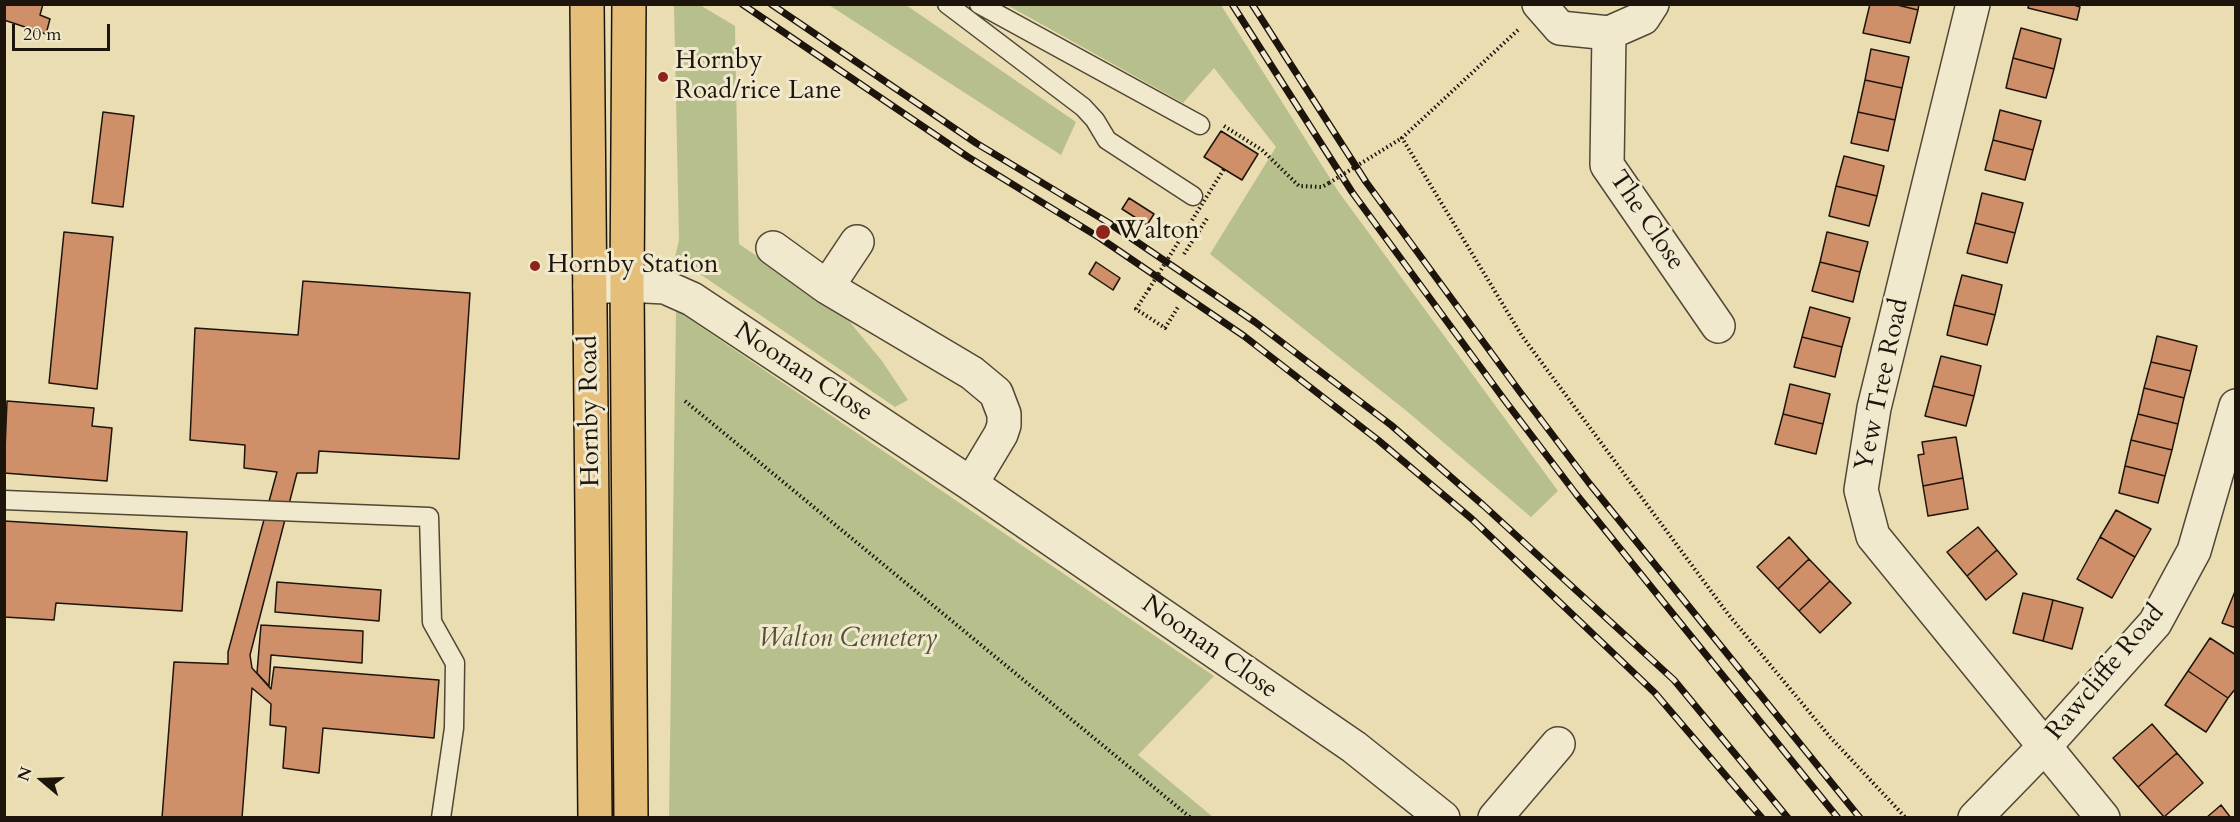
<!DOCTYPE html>
<html>
<head>
<meta charset="utf-8">
<style>
	body { margin:0 }
	#map { position:relative; width:2240px; height:822px; overflow:hidden; background:#eaddb2; font-family:Cardo,serif }
	canvas { display:block }
	.frame { position:absolute; inset:0; border:6px solid #1d150c; pointer-events:none }
	.north { position:absolute; left:12px; top:750px; width:60px; height:60px; -webkit-text-stroke:4px #f1e9cd; paint-order:stroke; rotate:289deg; font-size:16px; font-weight:700; line-height:24px; text-align:center; color:#1d150c }
	.north::after { content:''; display:block; margin:auto; width:21px; height:27px; background:#1d150c; clip-path:polygon(50% 0,100% 100%,50% 72%,0 100%) }
	.scale { position:absolute; left:12px; top:24px; width:98px; height:27px; box-sizing:border-box; border:3px solid #1d150c; border-top:0; padding-left:8px; font-size:18px; line-height:21px; white-space:nowrap; color:#1d150c; -webkit-text-stroke:4px #f1e9cd; paint-order:stroke }
</style>
</head>
<body>
<div id="map">
<canvas width="2240" height="822"></canvas>
<div class="frame"></div>
<div class="north">N</div>
<div class="scale">20 m</div>
</div>
<script>
const c = document.querySelector('canvas').getContext('2d');
c.lineJoin = 'round';
function fill(path, color) {
  c.fillStyle = color;
  c.fill(path, 'evenodd');
}
function poly(rows) {
  const path = new Path2D();
  for (const r of rows) {
    path.moveTo(r[0], r[1]);
    for (let i = 2; i < r.length; i += 2) path.lineTo(r[i], r[i + 1]);
  }
  return path;
}
function strokePath(path, color, width, dash) {
  c.strokeStyle = color;
  c.lineWidth = width;
  c.lineCap = dash ? 'butt' : 'round';
  c.setLineDash(dash || []);
  c.stroke(path);
}
function drawText(font, color, halo, rows, align = 'center') {
  c.font = font + ' Cardo,serif';
  c.lineWidth = 6;
  c.setLineDash([]);
  c.textBaseline = 'middle';
  c.strokeStyle = halo;
  c.fillStyle = color;
  for (const [text, x, y, turn = 0] of rows) {
    c.save();
    c.translate(x, y);
    c.rotate((+turn || 0) * Math.PI / 180);
    c.textAlign = isNaN(turn) ? turn : align;
    if (halo) c.strokeText(text, 0, 0);
    c.fillText(text, 0, 0);
    c.restore();
  }
}
fill(poly([
	[674,5,700,5,735,26,739,244,844,315,882,361,908,400,895,407,675,257,679,240],
	[829,5,906,5,1076,122,1061,155],
	[1007,5,1221,5,1338,191,1558,491,1531,517,1409,413,1210,254,1276,147,1214,68,1183,103],
	[676,310,1214,676,1138,755,1213,817,669,817]
]), '#b7c08c');
const building = poly([
	[4,4,43,4,40,15,50,19,46,34,4,20,4,4],
	[1870,4,1893,4,1918,10,1910,43,1863,33,1870,4],
	[1893,4,1919,4,1918,10,1893,4],
	[2029,4,2071,4,2080,7,2077,20,2028,8,2029,4],
	[2021,28,2061,39,2054,69,2013,58,2021,28],
	[1871,49,1909,57,1902,88,1865,80,1871,49],
	[2013,58,2054,69,2046,98,2006,88,2013,58],
	[1865,80,1902,88,1895,120,1858,112,1865,80],
	[2000,110,2041,121,2033,150,1993,140,2000,110],
	[103,112,134,116,123,207,92,203,103,112],
	[1858,112,1895,120,1888,151,1851,143,1858,112],
	[1221,131,1258,154,1242,180,1204,157,1221,131],
	[1993,140,2033,150,2025,180,1985,170,1993,140],
	[1844,156,1884,166,1877,196,1836,186,1844,156],
	[1836,186,1877,196,1869,226,1829,216,1836,186],
	[1982,193,2023,203,2015,233,1975,223,1982,193],
	[1129,198,1154,214,1147,225,1122,209,1129,198],
	[1975,223,2015,233,2007,263,1967,253,1975,223],
	[64,232,113,237,97,389,49,383,64,232],
	[1827,232,1868,242,1860,272,1820,262,1827,232],
	[1096,262,1120,278,1113,290,1089,274,1096,262],
	[1820,262,1860,272,1853,302,1812,291,1820,262],
	[1962,275,2002,285,1995,315,1954,305,1962,275],
	[303,281,470,293,459,459,319,451,317,473,297,473,250,655,252,668,271,689,274,667,439,680,434,738,323,728,319,773,283,768,286,727,270,725,271,704,252,688,242,818,162,818,174,662,228,664,228,652,277,472,244,468,245,445,190,440,195,328,298,335,303,281],
	[1954,305,1995,315,1987,345,1947,335,1954,305],
	[1810,307,1850,318,1842,347,1802,337,1810,307],
	[2157,336,2197,346,2191,371,2151,362,2157,336],
	[1802,337,1842,347,1835,377,1794,367,1802,337],
	[1941,356,1981,366,1974,396,1933,386,1941,356],
	[2151,362,2191,371,2184,398,2144,388,2151,362],
	[1790,384,1830,394,1823,424,1783,414,1790,384],
	[1933,386,1974,396,1966,426,1925,416,1933,386],
	[2144,388,2184,398,2178,424,2138,414,2144,388],
	[7,401,94,408,92,426,112,428,107,481,4,473,7,401],
	[1783,414,1823,424,1816,454,1775,444,1783,414],
	[2138,414,2178,424,2172,450,2131,440,2138,414],
	[1956,437,1963,478,1923,486,1918,455,1924,454,1922,442,1956,437],
	[2131,440,2172,450,2165,476,2125,466,2131,440],
	[2125,466,2165,476,2158,503,2119,493,2125,466],
	[1963,478,1968,509,1928,516,1923,486,1963,478],
	[2116,510,2151,529,2135,557,2100,537,2116,510],
	[4,521,187,532,182,611,56,603,54,620,4,617,4,521],
	[1978,527,1997,550,1967,576,1947,552,1978,527],
	[1789,537,1809,559,1778,589,1757,567,1789,537],
	[2100,537,2135,557,2112,598,2077,579,2100,537],
	[1997,550,2017,574,1986,600,1967,576,1997,550],
	[1809,559,1830,581,1799,611,1778,589,1809,559],
	[1830,581,1851,603,1820,633,1799,611,1830,581],
	[277,582,381,590,379,621,275,612,277,582],
	[2236,589,2236,628,2222,623,2236,589],
	[2023,593,2053,600,2043,641,2013,633,2023,593],
	[2053,600,2083,608,2072,649,2043,641,2053,600],
	[261,625,363,631,362,663,271,655,269,686,257,673,261,625],
	[2210,638,2236,655,2236,688,2228,698,2188,671,2210,638],
	[2188,671,2228,698,2206,732,2165,705,2188,671],
	[2152,724,2177,753,2138,787,2113,758,2152,724],
	[2177,753,2203,783,2164,817,2138,787,2177,753],
	[2221,805,2231,818,2206,818,2221,805]
]);
fill(building, '#cf8f69');
strokePath(building, '#1d150c', 1.5);
const service = poly([
	[947,4,1083,107,1095,120,1107,140,1193,196],
	[979,4,1200,125],
	[4,500,429,517,432,622,455,663,454,728,441,818]
]);
const minor = poly([
	[1539,4,1560,28,1609,33,1643,18,1652,4],
	[1973,4,1874,408,1861,490,1873,536,2103,818],
	[1609,33,1607,165,1718,326],
	[773,248,827,287,972,373,996,393,1004,414,1004,425,1001,434,971,484],
	[590,287,627,285,665,287,692,299,971,484,1354,747,1443,818],
	[827,287,857,242],
	[1495,818,1558,744],
	[1975,818,2044,747,2155,623,2194,551,2236,406]
]);
const primary = poly([
	[587,4,595,818],
	[629,4,627,285,631,818]
]);
strokePath(service, '#504736', 21);
strokePath(minor, '#504736', 36);
strokePath(primary, '#1d150c', 36);
strokePath(poly([
	[1518,30,1402,138,1522,336,1728,614,1830,737,1906,818],
	[1224,126,1262,150,1299,186,1322,187,1329,183],
	[1184,254,1208,217],
	[1149,289,1136,309,1165,328,1178,307],
	[685,401,1191,818]
]), '#1d150c', 4, [1.5, 3]);
strokePath(service, '#f1e9cd', 18);
strokePath(minor, '#f1e9cd', 33);
strokePath(primary, '#e5be79', 33);
const rail = poly([
	[742,4,968,157,1100,238,1244,336,1378,440,1472,519,1655,693,1762,818],
	[771,4,976,143,1109,223,1255,322,1391,425,1483,505,1674,680,1788,818],
	[1232,4,1352,192,1506,402,1576,494,1838,818],
	[1252,4,1366,182,1520,392,1589,483,1860,818]
]);
strokePath(rail, '#1d150c', 7);
strokePath(rail, '#f1e9cd', 4.5, [14]);
strokePath(poly([
	[1329,183,1402,138],
	[1149,289,1224,169]
]), '#1d150c', 4, [1.5, 3]);
for (const [x, y, r, color] of [
	[663,77,6,"#8f2418"],
	[1103,232,8,"#8f2418"],
	[535,266,6,"#8f2418"]
]) {
  const dot = new Path2D();
  dot.arc(x, y, r, 0, 2 * Math.PI);
  c.fillStyle = color;
  c.fill(dot);
  strokePath(dot, '#f1e9cd', 2);
}
drawText('26px', '#1d150c', '#f1e9cd', [
	["Hornby",675,62],
	["Road/rice Lane",675,92],
	["Walton",1116,232],
	["Hornby Station",547,266]
], 'left');
drawText('26px', '#1d150c', '#f1e9cd', [
	["The Close",1646,221,56],
	["Noonan Close",803,373,33],
	["Yew Tree Road",1883,385,-78],
	["Hornby Road",591,411,-91],
	["Noonan Close",1209,648,35],
	["Rawcliffe Road",2106,673,-50]
]);
drawText('italic 26px', '#535139', '#f1e9cd', [
	["Walton Cemetery",848,640]
]);
</script>
</body>
</html>
